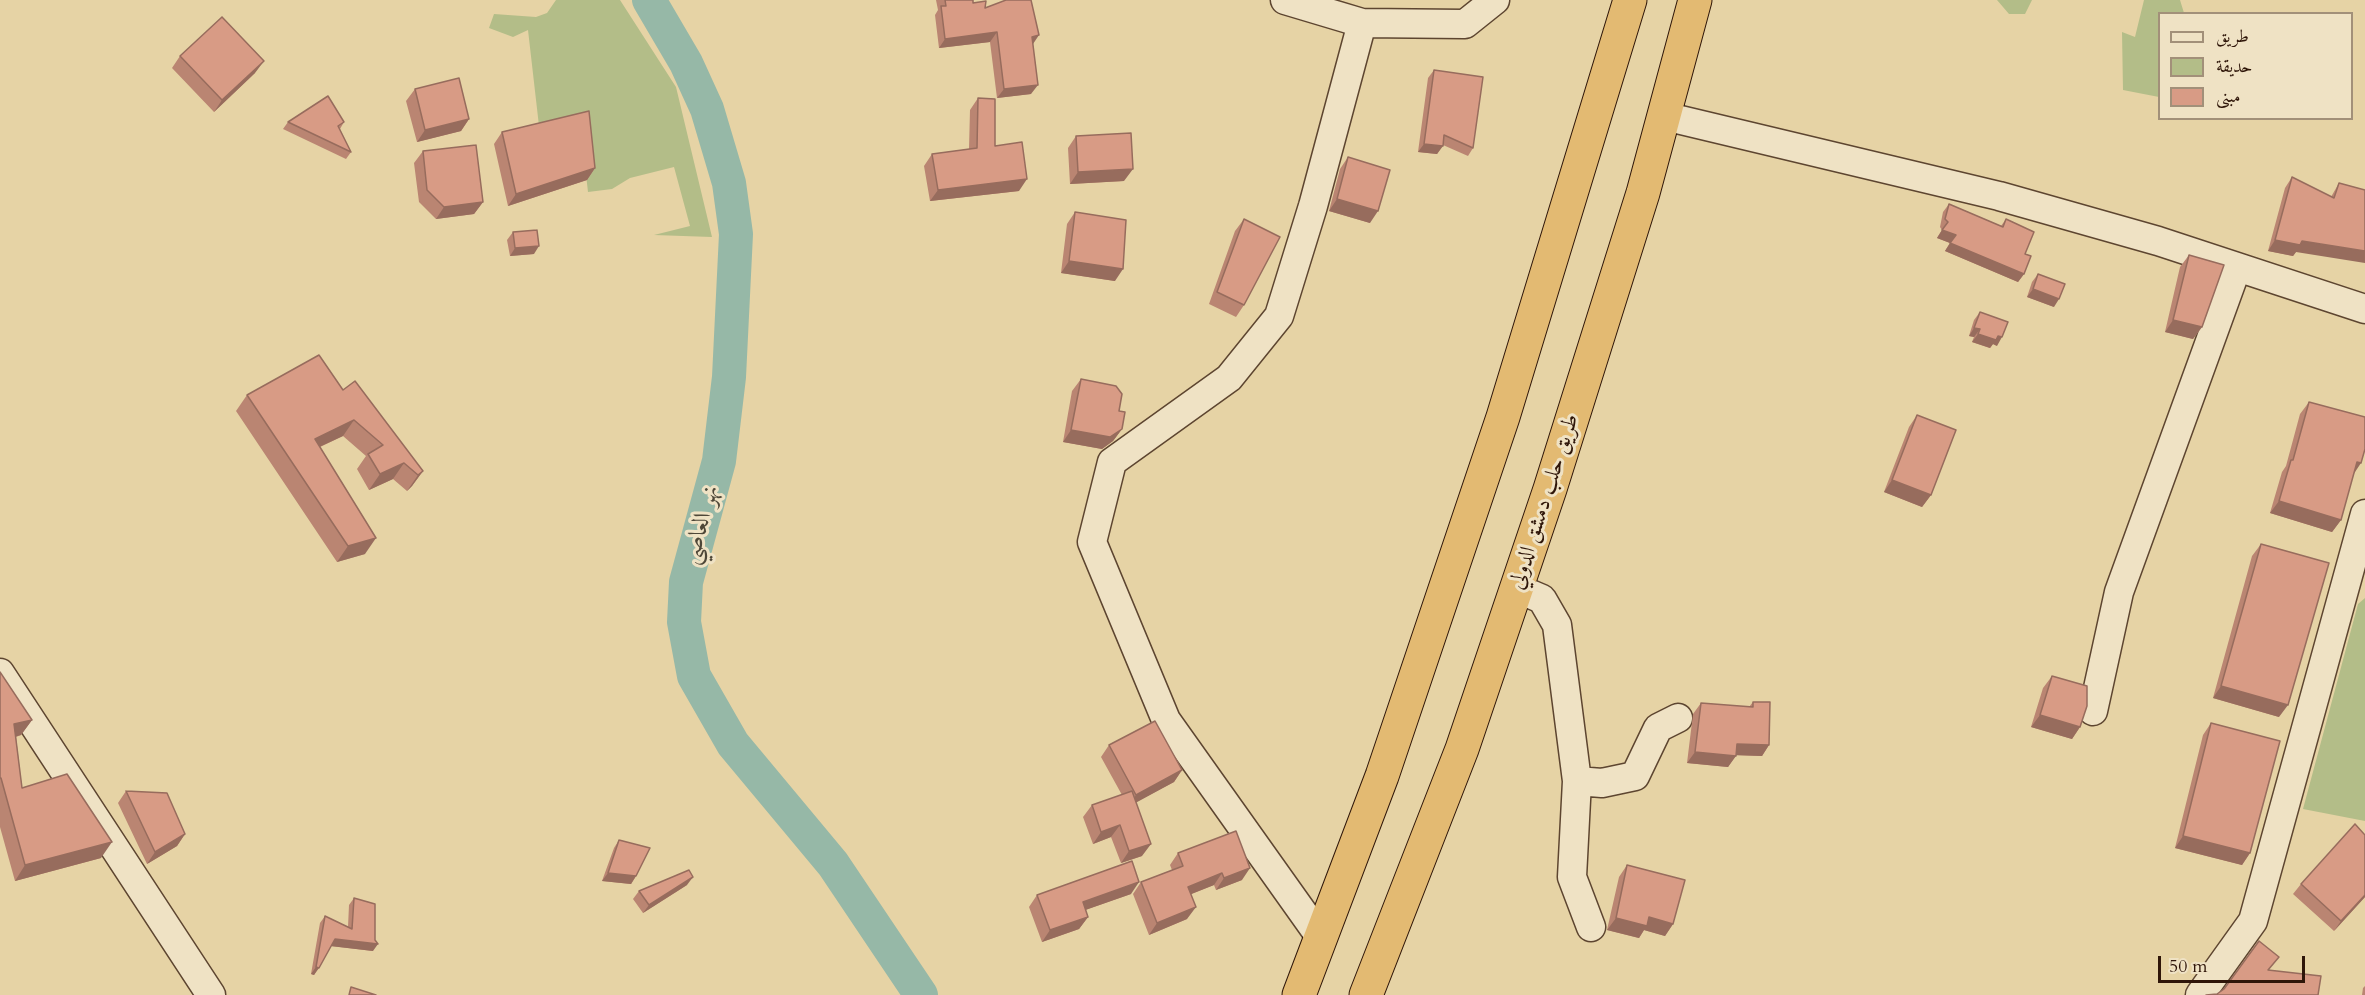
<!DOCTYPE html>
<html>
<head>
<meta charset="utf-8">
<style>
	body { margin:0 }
	#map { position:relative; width:2365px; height:995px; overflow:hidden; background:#e6d3a5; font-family:Cardo,Amiri,serif }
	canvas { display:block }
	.legend { position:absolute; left:2158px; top:12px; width:195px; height:108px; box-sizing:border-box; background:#efe2c4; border:2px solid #a29079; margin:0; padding:8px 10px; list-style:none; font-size:18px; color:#2f1609 }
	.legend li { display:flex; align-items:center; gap:12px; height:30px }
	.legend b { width:30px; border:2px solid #a29079 }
	.scale { position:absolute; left:2158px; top:956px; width:147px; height:27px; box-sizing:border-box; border:3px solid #2f1609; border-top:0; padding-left:8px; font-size:18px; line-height:21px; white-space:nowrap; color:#2f1609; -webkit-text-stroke:4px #efe2c4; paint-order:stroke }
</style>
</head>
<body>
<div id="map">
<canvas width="2365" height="995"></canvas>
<ul class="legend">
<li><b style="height:8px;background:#efe2c4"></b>طريق</li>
<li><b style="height:16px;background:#b3bd88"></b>حديقة</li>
<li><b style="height:16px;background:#d89b85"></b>مبنى</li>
</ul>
<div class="scale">50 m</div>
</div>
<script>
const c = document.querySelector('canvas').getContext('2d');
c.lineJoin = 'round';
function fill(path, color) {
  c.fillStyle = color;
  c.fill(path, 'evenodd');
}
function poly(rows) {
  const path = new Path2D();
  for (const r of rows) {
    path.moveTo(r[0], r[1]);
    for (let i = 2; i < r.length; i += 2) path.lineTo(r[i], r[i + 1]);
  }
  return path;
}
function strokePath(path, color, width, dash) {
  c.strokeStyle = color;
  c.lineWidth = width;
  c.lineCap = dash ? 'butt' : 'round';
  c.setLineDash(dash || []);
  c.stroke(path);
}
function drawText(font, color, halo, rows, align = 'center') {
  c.font = font + ' Cardo,Amiri,serif';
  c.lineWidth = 6;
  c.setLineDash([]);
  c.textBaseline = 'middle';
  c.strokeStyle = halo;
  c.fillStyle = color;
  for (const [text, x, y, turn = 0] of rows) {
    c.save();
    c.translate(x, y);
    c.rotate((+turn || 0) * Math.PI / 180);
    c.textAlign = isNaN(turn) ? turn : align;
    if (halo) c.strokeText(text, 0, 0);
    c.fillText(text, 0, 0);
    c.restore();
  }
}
fill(poly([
	[556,0,620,0,676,87,712,237,654,235,690,226,674,167,630,178,612,189,588,192,580,122,539,126,528,30,513,37,489,28,494,14,536,17,547,13],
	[1997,0,2032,0,2025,14,2009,14],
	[2144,0,2180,0,2184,13,2160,14,2159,97,2123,90,2122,32,2135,37],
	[2365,598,2365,821,2303,809,2358,604]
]), '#b3bd88');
strokePath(poly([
	[649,0,686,63,707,109,729,183,736,234,729,377,719,461,686,582,684,622,694,676,733,744,833,864,921,995]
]), '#96b8a7', 34);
const minor = poly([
	[1285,0,1362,23,1465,24,1495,0],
	[1664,116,1999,196,2158,241,2365,309],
	[1516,588,1542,599,1557,625,1577,781,1572,877,1591,927],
	[0,673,211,995],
	[2093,711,2119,592,2237,267],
	[1577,781,1602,783,1635,776,1658,728,1678,718],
	[1321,938,1166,720,1092,542,1112,462,1229,378,1279,316,1313,206,1362,23],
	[2200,995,2253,921,2365,514]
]);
const highway = poly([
	[1299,995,1382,776,1503,417,1630,0],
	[1366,995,1462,749,1550,489,1643,193,1695,0]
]);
strokePath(minor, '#5d4530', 31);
strokePath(highway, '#2f1609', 35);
strokePath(minor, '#efe2c4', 28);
strokePath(highway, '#e3ba72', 33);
fill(poly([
	[936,0,973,0,973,3,985,8,1033,44,1031,94,997,98,990,42,939,48,935,15,938,10],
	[180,56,255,73,214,112,172,68],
	[1434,70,1473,148,1468,156,1443,145,1437,154,1418,152,1428,78],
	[415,89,469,119,461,131,417,142,406,101],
	[978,98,995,146,1019,191,930,201,924,166,932,154,969,149,970,110],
	[288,122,344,122,340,129,351,152,346,159,283,129],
	[502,132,595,168,587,180,508,206,494,144],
	[1076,136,1124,181,1070,184,1068,148],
	[423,151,483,202,474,214,436,219,419,202,414,163],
	[1348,157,1370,223,1329,211,1340,169],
	[2292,177,2331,197,2339,183,2365,190,2296,252,2293,256,2268,251,2285,188],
	[1949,204,2001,226,2006,219,2025,254,2024,274,2018,282,1945,251,1950,243,1937,238,1942,230,1940,227,1943,212],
	[1075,212,1115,281,1061,273,1067,224],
	[1244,219,1244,305,1236,317,1209,304,1235,231],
	[513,232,534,254,510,256,507,240],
	[2189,255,2202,327,2193,339,2165,332,2180,267],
	[2038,274,2054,307,2027,297,2032,282],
	[1980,312,1997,346,1993,344,1990,348,1972,342,1974,337,1969,336,1974,320],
	[1081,379,1119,411,1122,429,1113,441,1102,449,1063,442,1072,391],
	[343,390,423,471,412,486,407,491,393,479,369,490,357,469,366,456,343,436,320,447,365,554,337,562,236,411,247,395],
	[2309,402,2354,473,2341,520,2332,532,2270,513,2282,472,2286,466,2300,414],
	[1917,415,1931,495,1922,507,1884,492,1909,427],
	[2261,544,2279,717,2213,698,2252,556],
	[0,672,32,720,21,735,16,737,22,788,101,858,15,881,0,827],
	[2052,676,2080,727,2072,739,2031,727,2043,688],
	[1753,702,1769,745,1762,756,1736,755,1728,767,1687,763,1693,714,1701,703,1749,707],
	[2211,723,2250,853,2242,865,2175,848,2203,735],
	[1109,745,1182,770,1174,782,1136,802,1142,856,1121,863,1111,837,1093,844,1083,817,1092,805,1122,795,1101,757],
	[126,791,185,834,177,846,147,864,118,803],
	[2365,835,2365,897,2334,931,2293,894,2301,884],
	[619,840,636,876,631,884,602,881,614,848],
	[1178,853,1242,880,1216,890,1214,885,1191,894,1187,919,1149,935,1133,894,1141,882,1172,870,1170,865],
	[1627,865,1673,924,1665,936,1644,930,1639,938,1607,930,1619,877],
	[687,885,643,913,633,899,639,891],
	[1131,894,1085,910,1088,917,1079,929,1042,942,1029,907,1037,895],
	[354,898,373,951,331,946,314,975,311,974,320,923,325,916,348,927,349,905],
	[2365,986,2365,995,2362,995,2363,988]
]), '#ba8572');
fill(poly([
	[997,32,990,42,939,48,945,39],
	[1039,35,1033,44,1032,37],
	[264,61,255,73,214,112,222,100],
	[1038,85,1031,94,997,98,1004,89],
	[469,119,461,131,417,142,425,130],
	[1424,144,1443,146,1437,154,1418,152],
	[595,168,587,180,508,206,516,194],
	[1133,169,1124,181,1070,184,1078,172],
	[1027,179,1019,191,930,201,938,190],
	[1337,199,1378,211,1370,223,1329,211],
	[483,202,474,214,436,219,444,207],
	[1942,230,1956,235,1950,243,1937,238],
	[2275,240,2302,241,2365,251,2365,263,2296,252,2293,256,2268,251],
	[1950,243,2024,274,2018,282,1945,251],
	[539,246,534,254,510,256,515,248],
	[1069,261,1123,269,1115,281,1061,273],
	[2033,289,2059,299,2054,307,2027,297],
	[2173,320,2202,327,2193,339,2165,332],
	[1974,328,1980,329,1974,337,1969,336],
	[1978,334,1998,336,2002,337,1997,346,1993,344,1990,348,1972,342],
	[354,420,343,436,304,454,315,439],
	[1122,429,1113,441,1102,449,1063,442,1071,430],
	[2357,462,2361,463,2353,475],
	[404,463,393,479,369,490,380,474],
	[423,471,412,486,407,491,418,475],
	[1892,480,1931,495,1922,507,1884,492],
	[2279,501,2341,520,2332,532,2270,513],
	[376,538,365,554,337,562,348,546],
	[2221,686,2288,705,2279,717,2213,698],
	[2040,715,2080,727,2072,739,2031,727],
	[32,720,21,735,3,740,14,724],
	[1737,744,1769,745,1762,756,1730,755],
	[1695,752,1736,756,1728,767,1687,763],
	[1182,770,1174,782,1128,807,1136,795],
	[1120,825,1111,837,1093,844,1101,832],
	[185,834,177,846,147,864,155,852],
	[2183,836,2250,853,2242,865,2175,848],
	[112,842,101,858,15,881,25,865],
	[1151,844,1142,856,1121,863,1129,851],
	[1250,868,1242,880,1216,890,1224,878],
	[608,873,636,876,631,884,602,881],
	[1222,873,1214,885,1179,899,1188,887],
	[693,877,687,885,643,913,649,905],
	[1139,882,1131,894,1074,914,1083,902],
	[2365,895,2365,897,2334,931,2341,921],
	[1196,907,1187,919,1149,935,1157,923],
	[1088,917,1079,929,1042,942,1050,930],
	[1649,917,1673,924,1665,936,1644,930,1639,938,1607,930,1616,918],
	[335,939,378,944,373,951,330,946],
	[316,967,319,968,314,975,311,974]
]), '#976c5d');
const building = poly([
	[945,0,973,0,973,3,986,1,985,8,1006,0,1031,0,1039,35,1032,37,1038,85,1004,89,997,32,945,39,941,6,946,6,945,0],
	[222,17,264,61,222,100,180,56,222,17],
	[1434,70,1483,77,1473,148,1444,135,1443,146,1424,144,1434,70],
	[459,78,469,119,425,130,415,89,459,78],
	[328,96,344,122,338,126,351,152,288,122,328,96],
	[978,98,995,99,995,146,1022,142,1027,179,938,190,932,154,977,148,978,98],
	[589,111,595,168,516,194,502,132,589,111],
	[1131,133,1133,169,1078,172,1076,136,1131,133],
	[476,145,483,202,444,207,427,190,423,151,476,145],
	[1348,157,1390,170,1378,211,1337,199,1348,157],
	[2292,177,2334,198,2339,183,2365,190,2365,251,2302,241,2300,245,2275,240,2292,177],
	[1949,204,2003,227,2006,219,2034,232,2025,254,2031,256,2024,274,1950,243,1956,235,1942,230,1948,222,1945,219,1949,204],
	[1075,212,1126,220,1123,269,1069,261,1075,212],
	[1244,219,1280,237,1244,305,1217,292,1244,219],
	[537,230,539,246,515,248,513,232,537,230],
	[2189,255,2224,265,2202,327,2173,320,2189,255],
	[2038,274,2065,284,2059,299,2033,289,2038,274],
	[1980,312,2008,322,2002,337,1998,336,1996,340,1978,334,1980,329,1974,328,1980,312],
	[319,355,343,390,355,381,423,471,418,475,404,463,380,474,368,454,383,445,354,420,315,439,376,538,348,546,247,395,319,355],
	[1081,379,1116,386,1122,394,1119,411,1125,412,1122,429,1110,437,1071,430,1081,379],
	[2309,402,2365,417,2365,449,2361,463,2357,462,2341,520,2279,501,2291,460,2293,460,2309,402],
	[1917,415,1956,430,1931,495,1892,480,1917,415],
	[2261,544,2329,563,2288,705,2221,686,2261,544],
	[0,672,32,720,14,724,22,788,67,774,112,842,25,865,1,778,0,778,0,672],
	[2052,676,2087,686,2087,706,2080,727,2040,715,2052,676],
	[1753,702,1770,702,1769,745,1737,744,1736,756,1695,752,1701,703,1753,707,1753,702],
	[1155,721,1182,770,1136,795,1109,745,1155,721],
	[2211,723,2280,741,2250,853,2183,836,2211,723],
	[126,791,167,793,185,834,155,852,126,791],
	[1132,791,1151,844,1129,851,1120,825,1101,832,1092,805,1132,791],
	[2355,824,2365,835,2365,895,2341,921,2301,884,2355,824],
	[1236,831,1250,868,1224,878,1222,873,1188,887,1196,907,1157,923,1141,882,1183,866,1178,853,1236,831],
	[619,840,650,848,636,876,608,873,619,840],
	[1132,861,1139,882,1083,902,1088,917,1050,930,1037,895,1132,861],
	[1627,865,1685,880,1673,924,1649,917,1647,926,1616,918,1627,865],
	[689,870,693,877,649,905,639,891,689,870],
	[354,898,375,904,375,940,378,944,335,939,319,968,316,967,325,916,352,929,354,898],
	[2259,941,2279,957,2268,970,2321,976,2318,995,2206,995,2217,994,2224,989,2259,941],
	[351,987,376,995,349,995,351,987]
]);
fill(building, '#d89b85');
strokePath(building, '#976c5d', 1.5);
drawText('22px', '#2f1609', '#efe2c4', [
	["طريق حلب دمشق الدولي",1545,502,-72]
]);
drawText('italic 24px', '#4e4738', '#efe2c4', [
	["نهر العاصي",702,525,-75]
]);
</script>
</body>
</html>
